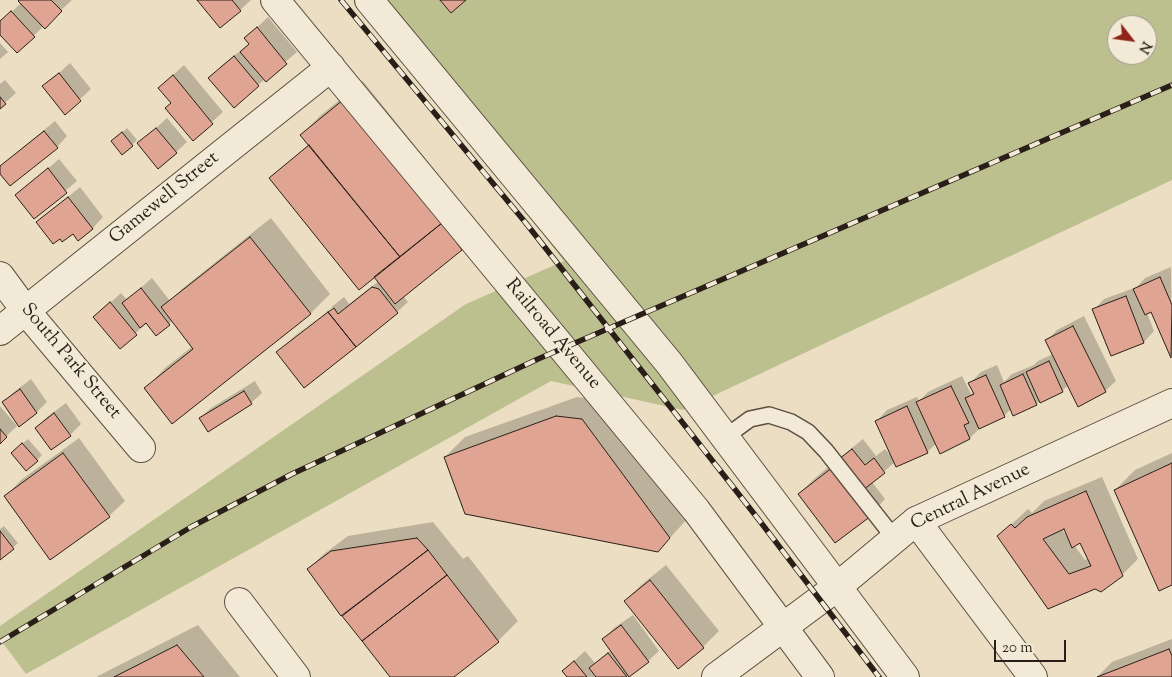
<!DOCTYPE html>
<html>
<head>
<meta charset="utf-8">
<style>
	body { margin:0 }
	#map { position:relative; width:1172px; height:677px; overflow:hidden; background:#ebdec2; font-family:"Sorts Mill Goudy",serif }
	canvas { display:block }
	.north { position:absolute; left:1107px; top:15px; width:50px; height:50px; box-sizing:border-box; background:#f2ead7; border:1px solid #a2998b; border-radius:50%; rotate:120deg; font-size:14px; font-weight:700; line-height:20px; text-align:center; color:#2a1f18 }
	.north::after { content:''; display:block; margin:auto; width:18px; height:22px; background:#8f2418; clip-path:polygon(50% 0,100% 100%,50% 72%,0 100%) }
	.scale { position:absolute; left:994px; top:640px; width:72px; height:22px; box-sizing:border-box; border:2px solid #2a1f18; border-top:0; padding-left:6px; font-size:15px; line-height:18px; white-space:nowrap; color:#2a1f18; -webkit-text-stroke:4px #f2ead7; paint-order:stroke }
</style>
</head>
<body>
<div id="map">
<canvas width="1172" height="677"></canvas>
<div class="north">N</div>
<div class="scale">20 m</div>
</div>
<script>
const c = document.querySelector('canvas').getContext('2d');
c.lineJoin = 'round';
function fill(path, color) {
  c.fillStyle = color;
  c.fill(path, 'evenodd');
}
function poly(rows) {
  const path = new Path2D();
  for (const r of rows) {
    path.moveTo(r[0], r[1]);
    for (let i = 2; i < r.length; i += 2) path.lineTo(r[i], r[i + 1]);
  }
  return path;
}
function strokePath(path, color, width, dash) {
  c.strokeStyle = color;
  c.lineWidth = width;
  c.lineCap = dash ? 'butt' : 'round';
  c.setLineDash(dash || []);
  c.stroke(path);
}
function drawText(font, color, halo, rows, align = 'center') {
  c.font = font + ' "Sorts Mill Goudy",serif';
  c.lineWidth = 4;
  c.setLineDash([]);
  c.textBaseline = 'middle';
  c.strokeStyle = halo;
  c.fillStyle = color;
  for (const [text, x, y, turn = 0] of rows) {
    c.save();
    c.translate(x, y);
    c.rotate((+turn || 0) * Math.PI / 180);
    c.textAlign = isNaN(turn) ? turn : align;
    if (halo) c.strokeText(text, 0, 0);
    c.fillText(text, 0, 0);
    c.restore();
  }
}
fill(poly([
	[358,0,1172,0,1172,180,683,410,551,381,26,674,0,639,0,626,466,304,564,261],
	[1117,25,1147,25,1147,55,1117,55]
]), '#bcc08f');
fill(poly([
	[21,0,72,0,17,51,0,33,0,23,21,3],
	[199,0,251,0,240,10],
	[268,17,297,52,258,85,220,67,250,43,246,38],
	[0,43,8,52,0,59],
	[70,63,91,89,65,113,44,87],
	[184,65,223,112,193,139,173,103,159,88],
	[5,80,16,93,0,107,0,84],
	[363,81,461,203,456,207,477,233,462,249,403,296,408,302,397,312,278,352,294,337,344,297,349,304,379,281,271,178,309,144,301,135,321,115],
	[332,307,334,309,293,341,293,337],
	[167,118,187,142,176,152,139,144],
	[55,121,67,136,57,147,0,172,0,168,9,159],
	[127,128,137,140,132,145,118,136],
	[59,159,77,181,34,217,17,195],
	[80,187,103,217,93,228,78,239,73,232,38,222],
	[271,218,330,294,310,314,146,388,165,368,193,346,173,320,169,324,147,323,120,347,95,317,121,293,127,300,152,278,170,301,183,288],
	[1171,267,1172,357,1152,311,1147,313,1154,331,1144,342,1112,355,1094,310,1104,299,1137,287,1145,278],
	[1084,316,1116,381,1105,391,1068,385,1062,391,1040,400,1036,404,1012,408,1004,416,980,428,970,438,937,443,927,452,895,462,872,482,885,499,870,515,799,494,815,478,863,439,876,456,885,449,892,457,877,421,887,410,917,397,919,401,928,392,962,376,971,394,974,391,970,383,981,372,997,365,1004,382,1012,374,1034,365,1038,361,1053,354,1046,341,1057,330],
	[31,379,47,402,37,412,19,425,3,402,14,392],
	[255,381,262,393,251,403,200,418,211,408],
	[577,397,602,400,689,517,658,551,445,457,465,437],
	[66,403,81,424,70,435,52,448,36,428,47,417],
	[0,406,17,426,0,442],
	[79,438,125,501,109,516,6,496,21,480],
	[28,439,42,455,37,460,18,448],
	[1172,453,1172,584,1115,490,1135,470],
	[1102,477,1138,559,1122,575,1048,608,999,536,1028,509,1032,513,1044,501],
	[1065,527,1067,535,1066,535,1062,529],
	[1081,541,1089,558,1085,560,1074,545],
	[433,522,463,559,468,556,518,621,498,641,452,677,391,677,308,569,324,554,348,536],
	[4,526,18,543,0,559,0,529],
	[666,565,719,631,703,647,678,667,625,601,641,585],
	[633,615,659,651,648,661,627,677,567,677,563,671,585,651,595,663,611,650,603,639,614,628],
	[198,625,240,677,96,677],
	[1172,639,1172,677,1097,677,1112,662]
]), '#0003');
const building = poly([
	[19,0,51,0,62,11,45,29,18,1,19,0],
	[197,0,232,0,241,11,220,28,197,0],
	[440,0,466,0,451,13,440,0],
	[11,11,35,37,17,53,0,35,0,21,11,11],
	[257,27,287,64,266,82,240,52,249,44,244,38,257,27],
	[234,56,259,86,234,108,208,78,234,56],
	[59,73,81,101,65,115,42,86,59,73],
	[173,75,213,124,193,141,165,108,171,103,158,88,173,75],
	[0,97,6,104,0,109,0,97],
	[343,100,442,223,400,257,300,135,343,100],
	[156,128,177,153,158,169,137,143,156,128],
	[44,131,58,148,10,186,0,174,0,166,44,131],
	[122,132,133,146,122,155,111,141,122,132],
	[309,145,400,257,359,290,269,178,309,145],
	[48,168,67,193,34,219,15,195,48,168],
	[68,197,93,229,78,241,73,234,62,242,60,239,53,244,36,222,68,197],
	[442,223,462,250,395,304,374,277,442,223],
	[250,237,311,314,172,424,144,388,193,349,161,307,250,237],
	[1160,277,1172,305,1171,358,1151,312,1145,315,1133,289,1160,277],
	[372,287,379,289,398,313,356,347,328,312,334,308,338,314,372,287],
	[141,288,170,325,156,336,146,323,140,328,122,303,141,288],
	[1126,296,1144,343,1111,356,1092,309,1126,296],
	[110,302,137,335,120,349,93,317,110,302],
	[328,312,356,347,304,388,276,352,328,312],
	[1073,326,1106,392,1078,407,1045,340,1073,326],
	[1049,361,1063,392,1040,403,1026,372,1049,361],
	[1023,374,1037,405,1013,416,1000,385,1023,374],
	[986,375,1005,417,979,429,965,398,974,394,968,383,986,375],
	[951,386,969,423,964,425,970,439,940,454,916,402,951,386],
	[20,389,37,413,19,427,2,402,20,389],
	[244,391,252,404,208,432,199,418,244,391],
	[907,406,928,453,896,467,875,421,907,406],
	[54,413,71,436,51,450,35,428,54,413],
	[556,416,582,419,670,538,658,552,465,514,444,457,556,416],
	[0,429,7,437,0,444,0,429],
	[22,443,38,461,26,471,11,453,22,443],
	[852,449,865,465,874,458,885,473,863,490,839,459,852,449],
	[63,453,110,517,50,560,4,496,63,453],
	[1172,463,1172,585,1159,591,1114,490,1172,463],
	[833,467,871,516,835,543,798,494,833,467],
	[1086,491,1123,576,1101,592,1095,589,1048,609,997,536,1011,524,1015,528,1027,517,1086,491],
	[1064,529,1072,548,1080,543,1091,566,1069,574,1043,539,1064,529],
	[0,531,14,549,0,560,0,531],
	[417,538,428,550,341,616,307,569,331,551,417,538],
	[428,550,447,575,362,641,342,616,428,550],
	[447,575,499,642,454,677,390,677,362,641,447,575],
	[650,580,704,648,678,669,624,601,650,580],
	[621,625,649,662,629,677,602,639,621,625],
	[177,645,204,677,114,677,177,645],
	[1169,649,1172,656,1172,677,1097,677,1169,649],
	[608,653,627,677,596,677,589,668,608,653],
	[574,661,587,677,567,677,562,671,574,661]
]);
fill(building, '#e0a493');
strokePath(building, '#2a1f18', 1);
const service = poly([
	[724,438,750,419,769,415,791,422,808,432,826,451,895,539]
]);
const minor = poly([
	[275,0,696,510,820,677],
	[369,0,669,363,905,677],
	[0,276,25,310,141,448],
	[0,331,331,67],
	[916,521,1033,677],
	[239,602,296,677]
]);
const tertiary = poly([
	[716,677,837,587,916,521,1172,403]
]);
strokePath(service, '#5a4f42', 18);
strokePath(minor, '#5a4f42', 30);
strokePath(tertiary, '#5a4f42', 30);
strokePath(service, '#f2ead7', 15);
strokePath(minor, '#f2ead7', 28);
strokePath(tertiary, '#f2ead7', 28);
const rail = poly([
	[341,0,525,222,759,520,879,677],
	[0,642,191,527,292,474,538,359,1172,85]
]);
strokePath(rail, '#2a1f18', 5.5);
strokePath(rail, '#f2ead7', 4, [11]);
drawText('19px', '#2a1f18', '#f2ead7', [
	["Gamewell Street",165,199,-39],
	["Railroad Avenue",552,335,50],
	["South Park Street",70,362,50],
	["Central Avenue",971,498,-26]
]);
</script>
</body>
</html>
